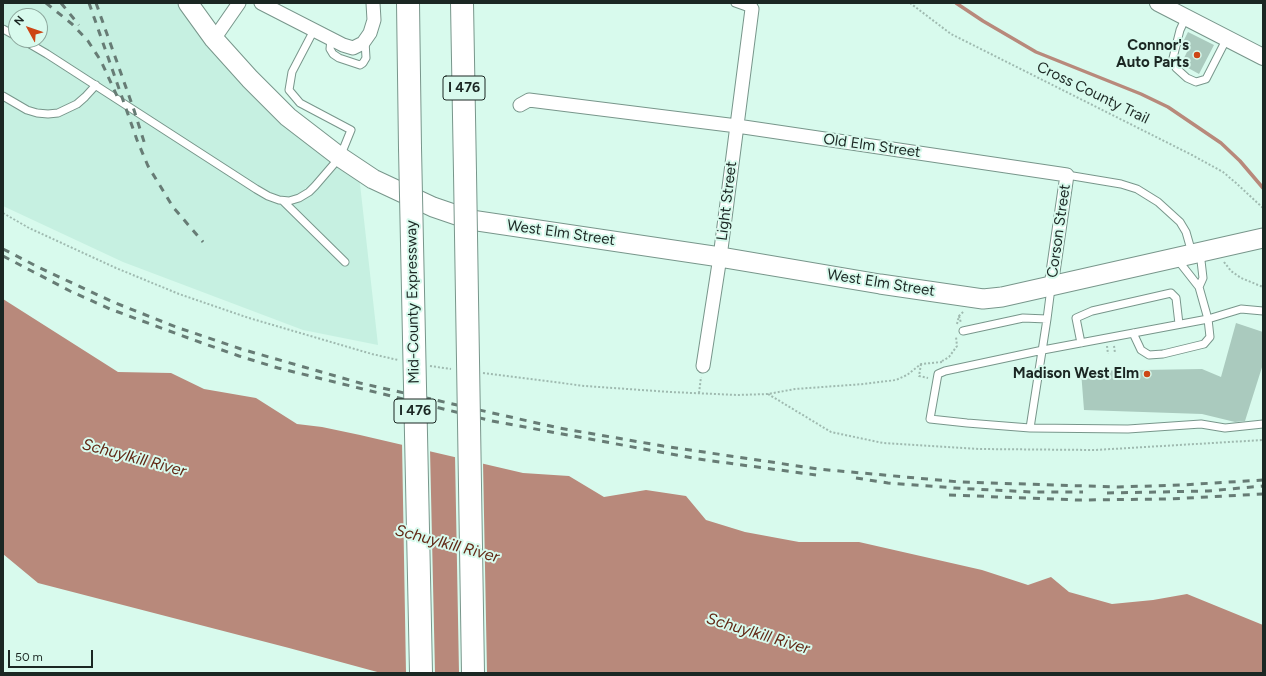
<!DOCTYPE html>
<html>
<head>
<meta charset="utf-8">
<style>
	body { margin:0 }
	#map { position:relative; width:1266px; height:676px; overflow:hidden; background:#d8faed; font-family:Figtree,sans-serif }
	canvas { display:block }
	.frame { position:absolute; inset:0; border:4px solid #1b2723; pointer-events:none }
	.north { position:absolute; left:8px; top:8px; width:40px; height:40px; box-sizing:border-box; background:#d8faed; border:1px solid #8ca69c; border-radius:50%; rotate:310deg; font-size:11px; font-weight:700; line-height:16px; text-align:center; color:#1b2723 }
	.north::after { content:''; display:block; margin:auto; width:14px; height:18px; background:#cd4615; clip-path:polygon(50% 0,100% 100%,50% 72%,0 100%) }
	.scale { position:absolute; left:8px; top:650px; width:85px; height:18px; box-sizing:border-box; border:2px solid #1b2723; border-top:0; padding-left:5px; font-size:12px; line-height:14px; white-space:nowrap; color:#1b2723; -webkit-text-stroke:3px #d8faed; paint-order:stroke }
</style>
</head>
<body>
<div id="map">
<canvas width="1266" height="676"></canvas>
<div class="frame"></div>
<div class="north">N</div>
<div class="scale">50 m</div>
</div>
<script>
const c = document.querySelector('canvas').getContext('2d');
c.lineJoin = 'round';
function fill(path, color) {
  c.fillStyle = color;
  c.fill(path, 'evenodd');
}
function poly(rows) {
  const path = new Path2D();
  for (const r of rows) {
    path.moveTo(r[0], r[1]);
    for (let i = 2; i < r.length; i += 2) path.lineTo(r[i], r[i + 1]);
  }
  return path;
}
function strokePath(path, color, width, dash) {
  c.strokeStyle = color;
  c.lineWidth = width;
  c.lineCap = dash ? 'butt' : 'round';
  c.setLineDash(dash || []);
  c.stroke(path);
}
function drawText(font, color, halo, rows, align = 'center') {
  c.font = font + ' Figtree,sans-serif';
  c.lineWidth = 4;
  c.setLineDash([]);
  c.textBaseline = 'middle';
  c.strokeStyle = halo;
  c.fillStyle = color;
  for (const [text, x, y, turn = 0] of rows) {
    c.save();
    c.translate(x, y);
    c.rotate((+turn || 0) * Math.PI / 180);
    c.textAlign = isNaN(turn) ? turn : align;
    if (halo) c.strokeText(text, 0, 0);
    c.fillText(text, 0, 0);
    c.restore();
  }
}
fill(poly([
	[3,3,177,3,218,54,280,123,359,175,378,345,303,330,123,262,3,206],
	[16,16,40,16,40,40,16,40]
]), '#c6f0e1');
fill(poly([
	[3,299,118,372,171,373,204,389,256,398,297,424,322,427,360,435,523,473,569,476,604,497,646,490,686,496,706,520,745,532,799,542,859,542,982,570,1028,585,1051,577,1069,592,1112,604,1153,600,1187,594,1263,625,1263,673,381,673,289,648,38,583,3,554]
]), '#b8897b');
fill(poly([
	[402,442,430,449,435,673,406,673],
	[455,455,483,462,487,673,459,673]
]), '#d8faed');
strokePath(poly([
	[956,3,983,21,1036,52,1141,94,1168,107,1221,143,1240,161,1263,188]
]), '#b8897b', 3.5);
fill(poly([
	[1188,32,1214,45,1199,74,1181,64,1190,46,1183,42],
	[1236,323,1263,332,1263,364,1245,421,1235,422,1202,414,1084,410,1081,371,1202,369,1221,377]
]), '#aacabe');
const service = poly([
	[735,3,752,9,753,5],
	[1186,17,1180,30,1173,58,1176,68,1187,78,1196,82,1206,79,1227,38],
	[3,29,16,36],
	[331,39,330,49,333,54,339,58,360,65,363,63,366,58,365,41],
	[23,40,47,54,256,189,268,196,279,200,289,201,299,198,309,192,315,186,340,157,351,130,300,103,289,90,292,72,314,30],
	[3,96,27,110,37,113,48,114,58,113,77,104,85,97,96,85],
	[1067,175,1121,184,1137,189,1158,202,1180,222,1186,232,1192,253],
	[283,201,345,262],
	[1199,287,1203,278,1200,252],
	[1263,311,1241,309,1208,319,1043,350,945,371,938,374,930,419,967,423,1030,428,1128,429,1201,424,1225,428,1263,424],
	[963,331,1023,318,1047,319,1051,288],
	[1133,333,1141,350,1149,355,1163,354,1204,344,1210,337,1208,319,1199,287,1177,259],
	[1081,343,1076,318,1092,311,1171,293,1176,298,1179,324],
	[1030,428,1047,319]
]);
const minor = poly([
	[261,3,343,45,353,48,363,43,370,33,374,20,373,3],
	[214,39,239,3],
	[520,105,529,100,737,126,1067,175,1051,286],
	[703,366,720,257,752,9]
]);
const tertiary = poly([
	[1158,3,1263,57]
]);
const secondary = poly([
	[188,3,214,39,250,79,288,117,340,157,373,179,433,207,471,220,720,257,880,284,983,299,1002,297,1263,238]
]);
const motorway = poly([
	[408,3,410,148],
	[462,3,465,173]
]);
strokePath(service, '#78968b', 9);
strokePath(minor, '#78968b', 15);
strokePath(tertiary, '#78968b', 18);
strokePath(secondary, '#78968b', 21);
strokePath(motorway, '#78968b', 24);
strokePath(poly([
	[910,3,951,34,1192,155,1223,172,1236,183,1263,208],
	[3,213,29,228,116,268,179,294,249,318,372,354,398,360],
	[1224,262,1231,271,1241,278,1263,287],
	[959,316,961,323],
	[957,324,959,316,964,311],
	[1107,346,1108,354],
	[1114,346,1115,353],
	[942,361,949,357,957,346,956,337],
	[921,364,919,376,928,378],
	[430,366,451,369],
	[483,373,585,386,670,392,738,395,768,394,795,389,864,384,896,380,907,375,921,364,942,362],
	[699,393,701,377],
	[768,394,831,432,883,443,979,449,1095,450,1263,440]
]), '#9fbab0', 2, [2, 2]);
strokePath(service, '#fff', 7);
strokePath(minor, '#fff', 13);
strokePath(tertiary, '#fff', 16);
strokePath(secondary, '#fff', 19);
strokePath(motorway, '#fff', 22);
strokePath(poly([
	[46,3,72,24,88,41,101,61,117,96],
	[61,3,79,25],
	[89,3,137,140,148,166,173,207,203,242],
	[96,3,134,110,146,148],
	[3,249,40,268,113,302,176,327,241,349,360,383,559,428,663,446,818,469,960,482,1118,487,1181,485,1263,480],
	[3,256,70,291,110,309,191,339,239,356,278,368,492,421,698,459,816,475],
	[856,478,888,483,955,488,1031,492,1083,492],
	[1107,493,1208,491,1263,486],
	[949,495,1078,500,1170,499,1263,494]
]), '#677c75', 3, [7, 7]);
const motorwayBridge = poly([
	[410,148,421,673],
	[465,173,473,673]
]);
strokePath(motorwayBridge, '#78968b', 24, []);
strokePath(motorwayBridge, '#fff', 22);
for (const [x, y, r, color] of [
	[1197,55,4,"#cd4615"],
	[1147,374,4,"#cd4615"]
]) {
  const dot = new Path2D();
  dot.arc(x, y, r, 0, 2 * Math.PI);
  c.fillStyle = color;
  c.fill(dot);
  strokePath(dot, '#d8faed', 1.5);
}
for (const [x, y, w] of [
	[464,88,42],
	[415,411,42]
]) {
  const box = new Path2D();
  box.roundRect(x - w / 2, y - 12, w, 24, 3);
  c.fillStyle = '#d8faed';
  c.fill(box);
  strokePath(box, '#1b2723', 1);
}
drawText('bold 14px', '#1b2723', null, [
	["I 476",464,88],
	["I 476",415,411]
]);
drawText('bold 15px', '#1b2723', '#d8faed', [
	["Connor's",1189,46],
	["Auto Parts",1189,63],
	["Madison West Elm",1139,374]
], 'right');
drawText('15px', '#1b2723', '#d8faed', [
	["Cross County Trail",1093,93,26],
	["Old Elm Street",872,146,8],
	["Light Street",727,201,-83],
	["Corson Street",1059,231,-82],
	["West Elm Street",561,233,8],
	["West Elm Street",881,283,9],
	["Mid-County Expressway",413,302,-91]
]);
drawText('italic 16px', '#612714', '#d8faed', [
	["Schuylkill River",134,458,15],
	["Schuylkill River",447,544,15],
	["Schuylkill River",758,634,17]
]);
</script>
</body>
</html>
